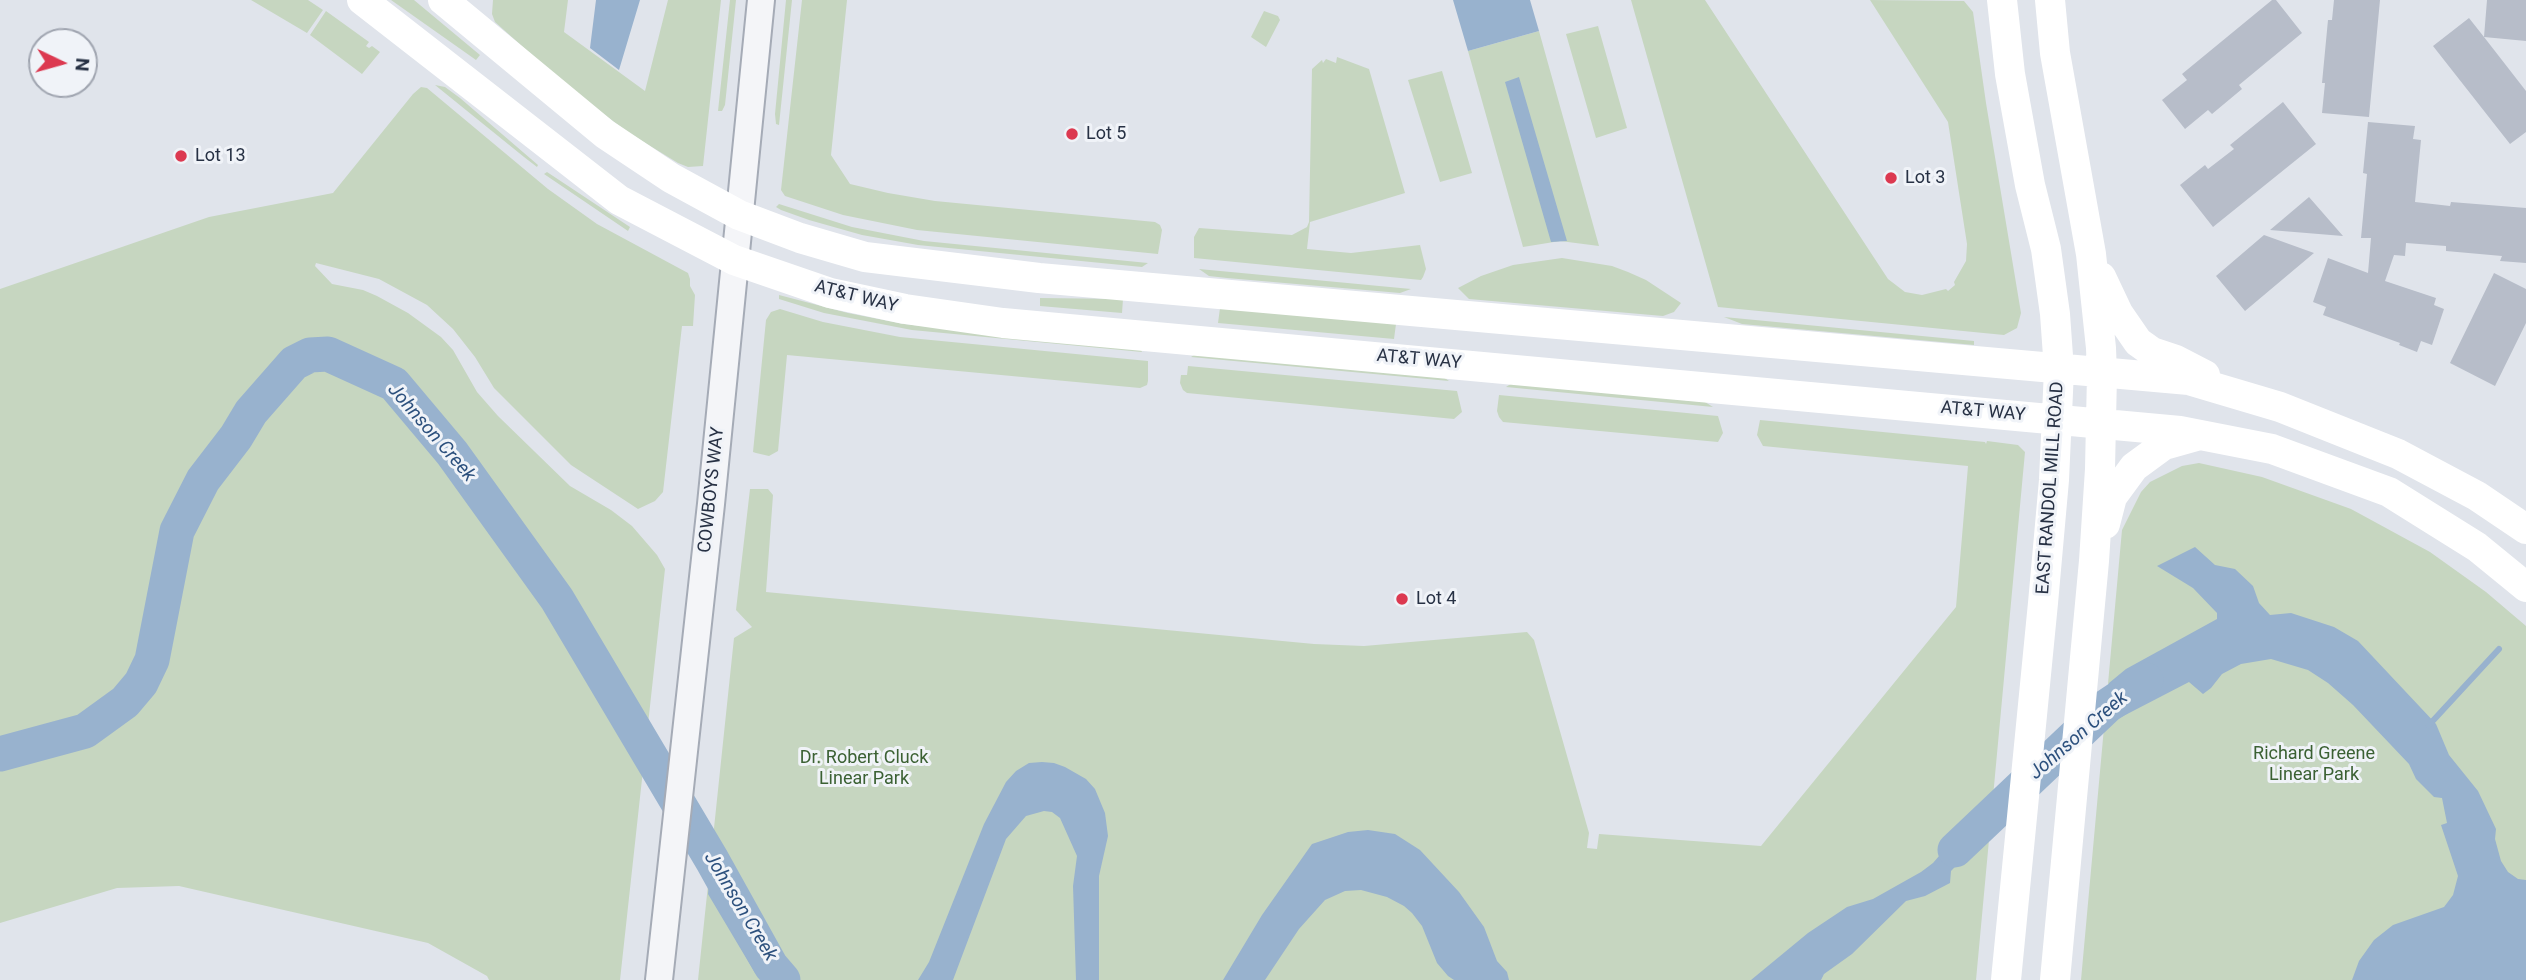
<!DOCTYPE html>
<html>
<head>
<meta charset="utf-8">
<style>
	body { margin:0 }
	#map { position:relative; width:2526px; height:980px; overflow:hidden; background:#e0e4eb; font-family:Roboto,sans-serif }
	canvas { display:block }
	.north { position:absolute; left:28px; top:28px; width:70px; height:70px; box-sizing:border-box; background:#f0f3f8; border:2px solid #a0a5b0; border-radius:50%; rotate:95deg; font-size:19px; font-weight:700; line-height:28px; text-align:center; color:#273144 }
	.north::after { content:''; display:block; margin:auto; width:24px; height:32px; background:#dc3950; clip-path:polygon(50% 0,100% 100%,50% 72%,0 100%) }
</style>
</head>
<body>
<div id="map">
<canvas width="2526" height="980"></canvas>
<div class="north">N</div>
</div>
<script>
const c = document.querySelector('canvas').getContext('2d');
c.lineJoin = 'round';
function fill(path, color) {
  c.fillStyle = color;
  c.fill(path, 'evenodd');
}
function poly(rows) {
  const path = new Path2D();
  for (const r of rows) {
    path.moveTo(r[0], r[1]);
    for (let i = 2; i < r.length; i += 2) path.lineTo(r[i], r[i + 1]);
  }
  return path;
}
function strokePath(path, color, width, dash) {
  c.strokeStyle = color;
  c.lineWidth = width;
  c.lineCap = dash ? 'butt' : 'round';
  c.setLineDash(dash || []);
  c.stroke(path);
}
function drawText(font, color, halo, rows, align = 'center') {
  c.font = font + ' Roboto,sans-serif';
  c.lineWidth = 6;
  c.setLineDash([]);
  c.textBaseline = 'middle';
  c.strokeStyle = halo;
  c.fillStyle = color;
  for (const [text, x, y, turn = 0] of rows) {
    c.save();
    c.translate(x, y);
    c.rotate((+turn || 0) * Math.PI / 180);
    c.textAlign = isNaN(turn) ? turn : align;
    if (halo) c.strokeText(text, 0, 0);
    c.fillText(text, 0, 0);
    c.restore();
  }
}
fill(poly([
	[251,0,308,0,323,10,307,33],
	[391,0,414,0,480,55,476,60],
	[493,0,568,0,564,32,645,91,668,0,721,0,703,166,688,167,678,163,629,133,571,90,495,22,492,14],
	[730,0,736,0,725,105,722,111,718,111],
	[786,0,792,0,779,125,776,124,775,114],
	[802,0,847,0,831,155,850,184,888,193,935,201,1155,222,1160,225,1162,230,1158,254,917,230,843,215,785,196,781,190],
	[1631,0,1705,0,1888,279,1905,292,1922,295,1946,289,1948,291,1955,285,1954,282,1966,261,1967,244,1948,122,1870,0,1964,1,1973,12,1986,103,2021,313,2017,328,2004,335,1718,307],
	[326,11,369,42,366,46,369,48,372,46,380,52,362,74,310,35],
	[1264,11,1278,16,1280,20,1266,47,1251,37],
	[1598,26,1627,128,1596,138,1566,34],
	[1539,31,1599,246,1560,241,1523,247,1468,51],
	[1337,57,1369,69,1405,193,1310,222,1307,249,1351,253,1420,245,1426,269,1423,277,1421,280,1194,258,1194,237,1199,228,1292,235,1307,227,1309,222,1312,69,1322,60,1323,63,1326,59,1336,63],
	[1442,71,1472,173,1440,182,1408,80],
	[435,85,445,87,460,98,538,165,537,167,524,157],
	[421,87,427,88,548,189,597,224,688,273,690,279,690,286,695,295,693,326,682,326,663,492,655,501,638,509,571,465,494,388,475,357,453,329,427,305,379,279,316,263,315,266,332,284,363,290,377,296,408,313,441,337,453,350,477,392,498,416,570,486,611,510,632,526,657,555,665,569,620,980,489,980,487,976,428,943,179,886,117,888,0,923,0,289,209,217,333,193,413,94],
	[547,172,630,227,628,231,544,174],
	[779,204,852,227,924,241,1148,263,1142,267,918,245,862,235,809,220,781,210,776,207],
	[1562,258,1612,266,1628,272,1646,280,1681,303,1674,312,1663,316,1469,299,1458,288,1481,276,1513,265],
	[1199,269,1411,289,1400,293,1227,278,1209,276],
	[779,295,848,313,904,324,1141,350,1142,352,912,330,824,313,779,299],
	[1040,298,1123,299,1122,313,1040,306],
	[1220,308,1396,324,1394,339,1218,323],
	[780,309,823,322,900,337,1148,361,1148,381,1147,385,1140,388,787,355,778,451,769,456,756,453,753,452,766,320,771,312],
	[1724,317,1974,341,1974,345,1742,324],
	[1194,355,1442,376,1449,381,1191,357],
	[1188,366,1457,391,1462,412,1454,419,1187,393,1183,390,1180,383,1181,375,1187,375],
	[1512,383,1705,402,1713,407,1506,387],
	[1499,395,1718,416,1723,433,1718,442,1503,422,1499,417,1497,411],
	[1760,420,1985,442,1986,444,1987,441,2018,445,2025,452,1976,980,698,980,734,638,752,627,736,610,750,489,768,489,773,495,766,592,1314,644,1364,646,1527,632,1534,640,1589,833,1587,848,1597,849,1599,834,1761,846,1956,607,1968,466,1763,446,1757,435],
	[2199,463,2262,477,2351,509,2430,552,2486,592,2526,626,2526,980,2081,980,2122,530,2141,492,2150,482,2182,466]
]), '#c6d6c0');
fill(poly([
	[596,0,640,0,619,70,590,48],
	[1453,0,1530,0,1539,31,1468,51],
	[1519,77,1567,241,1551,242,1505,82],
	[2195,547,2215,565,2235,569,2253,586,2259,603,2270,615,2291,613,2334,627,2358,641,2436,724,2449,755,2478,791,2496,829,2495,839,2501,861,2508,872,2518,879,2526,880,2526,980,2352,980,2359,961,2374,940,2393,925,2444,907,2453,895,2458,876,2441,825,2447,823,2442,798,2434,797,2416,779,2409,764,2353,705,2328,683,2308,670,2271,659,2241,664,2222,674,2211,688,2203,694,2189,682,2106,725,2109,683,2126,669,2217,619,2217,613,2193,588,2157,566],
	[1042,762,1054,763,1065,767,1086,779,1095,789,1105,813,1108,836,1099,876,1099,980,1076,980,1073,886,1077,856,1060,818,1052,812,1044,811,1026,816,1006,839,953,980,918,980,929,962,984,824,1006,782,1016,771,1029,763],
	[1992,795,1988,842,1974,847,1951,871,1950,883,1925,896,1906,901,1852,954,1824,974,1821,980,1751,980,1808,933,1847,907,1873,899,1921,872,1933,863],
	[1368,830,1395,834,1420,850,1459,892,1484,927,1497,961,1507,972,1509,980,1454,980,1448,976,1437,963,1422,926,1412,913,1404,906,1387,897,1361,890,1345,891,1325,900,1299,929,1265,980,1223,980,1262,915,1312,844,1348,832],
	[712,849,779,953,780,961,796,980,763,980,755,973,708,894]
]), '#98b2ce');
strokePath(poly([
	[2429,725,2499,649]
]), '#98b2ce', 6);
strokePath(poly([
	[0,754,85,731,125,702,141,683,152,660,177,531,203,480,236,437,251,412,294,363,310,355,328,354,394,384,452,453,557,599,712,860,771,966,783,980],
	[1955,850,2107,706,2146,680]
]), '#98b2ce', 35);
fill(poly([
	[2272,0,2276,0,2302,33,2239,85,2242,89,2212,114,2208,110,2185,129,2162,100,2187,80,2182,74],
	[2334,0,2380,0,2369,117,2322,113,2325,83,2322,83,2328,20,2332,20],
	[2487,0,2526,0,2526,41,2484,37,2526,91,2526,132,2510,144,2433,46,2469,18,2484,37],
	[2283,102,2316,144,2213,227,2180,185,2205,165,2208,169,2234,149,2230,145],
	[2368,122,2415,126,2413,139,2421,140,2415,202,2450,206,2451,202,2526,208,2526,263,2500,261,2502,256,2446,251,2446,246,2406,243,2405,256,2394,255,2385,281,2436,298,2434,305,2444,309,2432,345,2421,341,2417,352,2399,345,2400,343,2323,315,2326,307,2313,302,2328,258,2368,273,2371,238,2361,238,2367,174,2363,173],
	[2309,197,2343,236,2270,230],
	[2264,235,2314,253,2245,311,2216,276],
	[2494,273,2526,289,2526,323,2495,386,2450,363]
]), '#b7bdc9');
const tertiary = poly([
	[659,980,711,504,761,0]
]);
strokePath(tertiary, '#a5abb6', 30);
strokePath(tertiary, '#f4f5f8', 26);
strokePath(poly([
	[362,0,619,200,734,260,830,293,905,309,1003,323,2180,431,2272,449,2389,492,2477,547,2526,587],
	[443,0,605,134,671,178,739,215,800,238,865,257,1039,278,2189,380,2280,407,2398,454,2477,496,2526,529],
	[2002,0,2010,74,2030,185,2046,249,2055,314,2059,370,2054,480,2043,603,2006,980],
	[2050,0,2055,53,2091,254,2101,348,2102,374,2100,469,2094,561,2055,980],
	[2101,277,2118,313,2138,342,2152,352,2176,360,2205,375],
	[2105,524,2112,497,2134,467,2164,445,2196,436]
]), '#fff', 30);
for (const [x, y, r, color] of [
	[1072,134,7,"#dc3950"],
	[181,156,7,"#dc3950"],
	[1891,178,7,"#dc3950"],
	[1402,599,7,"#dc3950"]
]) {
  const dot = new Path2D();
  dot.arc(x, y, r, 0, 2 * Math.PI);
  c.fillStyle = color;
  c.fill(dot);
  strokePath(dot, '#f0f3f8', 2.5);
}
drawText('18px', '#273144', '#f0f3f8', [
	["Lot 5",1086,134],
	["Lot 13",195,156],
	["Lot 3",1905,178],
	["Lot 4",1416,599]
], 'left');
drawText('18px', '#273144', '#f0f3f8', [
	["AT&T WAY",856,297,14],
	["AT&T WAY",1419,360,5],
	["AT&T WAY",1983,412,5],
	["EAST RANDOL MILL ROAD",2051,488,-86],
	["COWBOYS WAY",712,490,-84]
]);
drawText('18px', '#3b6133', '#f0f3f8', [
	["Richard Greene",2314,754],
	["Linear Park",2314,775],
	["Dr. Robert Cluck",864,758],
	["Linear Park",864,779]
]);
drawText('italic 19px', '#2c507d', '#f0f3f8', [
	["Johnson Creek",431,433,49],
	["Johnson Creek",2079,736,-41],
	["Johnson Creek",740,907,59]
]);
</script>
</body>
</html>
